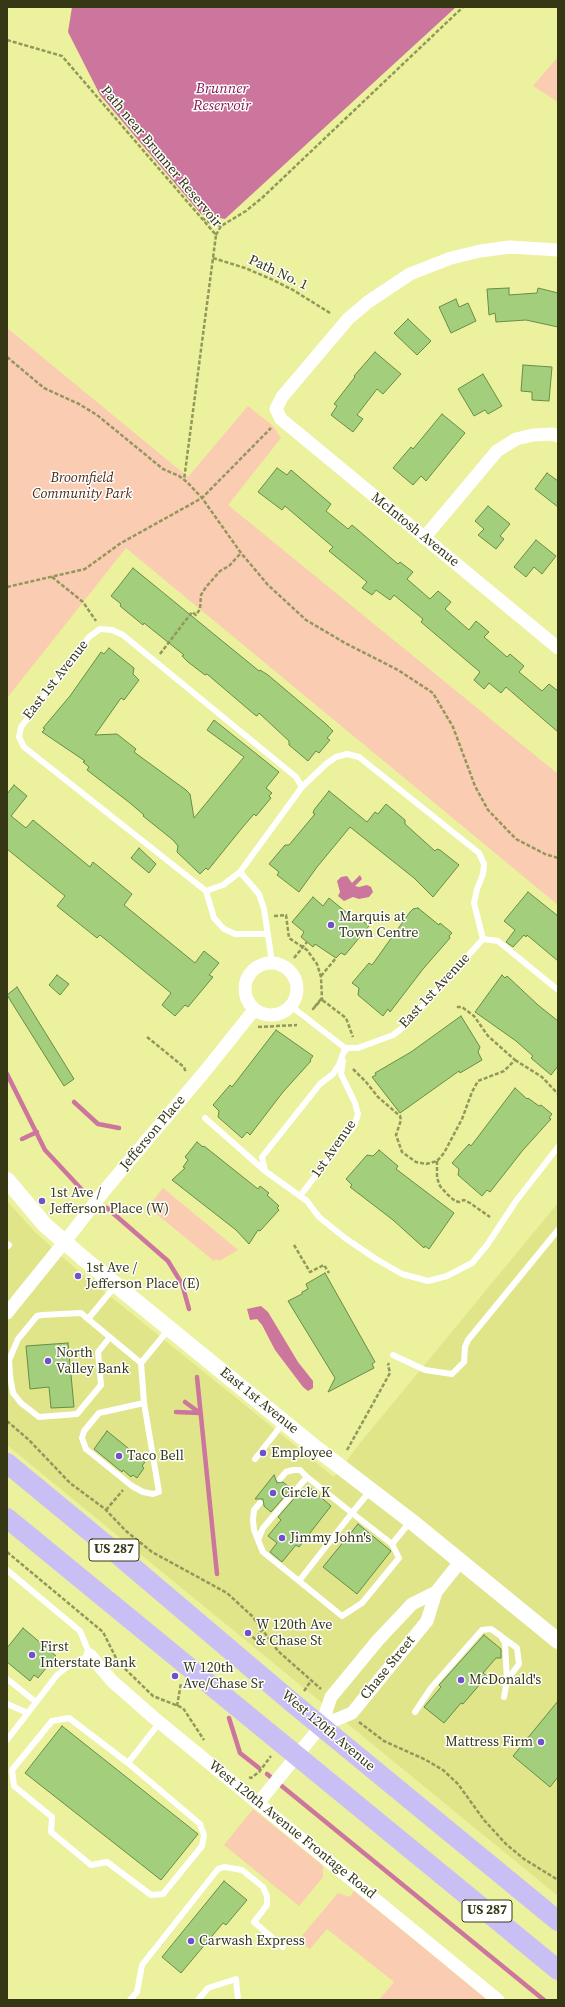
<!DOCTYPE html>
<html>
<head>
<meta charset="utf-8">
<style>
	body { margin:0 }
	#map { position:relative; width:565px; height:2007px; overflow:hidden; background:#ebf19c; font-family:"Source Serif 4",serif }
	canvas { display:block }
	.frame { position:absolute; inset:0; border:8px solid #363815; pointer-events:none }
</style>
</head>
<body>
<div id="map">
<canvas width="565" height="2007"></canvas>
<div class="frame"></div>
</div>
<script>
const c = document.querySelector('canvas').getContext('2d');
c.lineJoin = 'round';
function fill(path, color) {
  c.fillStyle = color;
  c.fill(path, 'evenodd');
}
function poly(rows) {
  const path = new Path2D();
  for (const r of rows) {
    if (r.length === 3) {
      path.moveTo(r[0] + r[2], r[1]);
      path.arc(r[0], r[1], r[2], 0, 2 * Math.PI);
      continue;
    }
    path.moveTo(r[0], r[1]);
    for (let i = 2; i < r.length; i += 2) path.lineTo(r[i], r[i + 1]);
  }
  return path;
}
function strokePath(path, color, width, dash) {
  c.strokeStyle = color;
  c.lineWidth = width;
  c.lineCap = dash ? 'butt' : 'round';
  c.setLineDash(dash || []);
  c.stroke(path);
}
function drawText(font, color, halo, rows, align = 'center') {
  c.font = font + ' "Source Serif 4",serif';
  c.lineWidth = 3;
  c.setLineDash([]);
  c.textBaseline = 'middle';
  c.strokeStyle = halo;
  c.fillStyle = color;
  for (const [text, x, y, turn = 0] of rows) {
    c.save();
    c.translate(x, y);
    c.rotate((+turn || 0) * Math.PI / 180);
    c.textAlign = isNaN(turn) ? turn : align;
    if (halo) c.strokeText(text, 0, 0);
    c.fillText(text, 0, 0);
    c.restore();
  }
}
fill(poly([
	[7,1201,34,1231,69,1263,334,1477,361,1442,558,1203,558,1896,7,1445]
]), '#dfe588');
fill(poly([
	[558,57,558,102,533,86],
	[7,328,188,477,248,406,273,426,281,438,228,505,558,774,558,905,126,548,7,698],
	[163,1188,238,1250,219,1261,216,1259,214,1261,148,1207],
	[253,1809,323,1866,323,1877,299,1906,224,1845],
	[354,1891,423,1947,487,2000,379,2000,394,1982,327,1929,310,1949,302,1943,301,1937,338,1893,350,1897]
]), '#faccb2');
fill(poly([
	[72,7,456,7,225,219,201,214,100,95,68,32],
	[360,875,362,879,355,886,359,887,367,885,371,887,373,892,369,897,359,899,353,897,344,901,338,896,340,892,337,881,341,877,347,876,352,883],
	[261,1306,268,1312,298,1362,313,1381,313,1388,308,1391,303,1387,275,1350,262,1325,257,1319,250,1320,247,1309]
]), '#cc759d');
strokePath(poly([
	[7,1074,45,1150,84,1192],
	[74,1102,98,1124,119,1128],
	[22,1139,37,1132],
	[107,1208,168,1261,182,1284,189,1309],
	[197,1377,217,1574],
	[185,1402,200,1413],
	[176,1412,200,1413],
	[229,1718,240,1753,259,1768],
	[267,1774,544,2000]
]), '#cc759d', 4.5);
const building = poly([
	[509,288,509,295,537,293,538,288,558,293,558,327,526,320,496,322,495,313,489,315,487,289,509,288],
	[456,299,459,307,468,303,476,321,451,333,439,307,456,299],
	[408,319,431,341,417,355,394,333,408,319],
	[375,352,401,374,383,394,377,389,357,415,363,419,353,432,331,415,337,406,334,404,355,377,354,376,375,352],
	[523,365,552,367,549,401,532,400,532,392,521,391,523,365],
	[483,374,502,406,488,414,485,410,474,416,458,389,483,374],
	[442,414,465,433,426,481,421,476,413,485,393,468,411,447,413,449,442,414],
	[277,468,287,475,291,470,331,504,326,511,348,529,352,525,398,564,400,562,413,572,407,579,430,599,438,591,451,602,445,609,469,630,476,621,489,632,484,637,507,657,510,654,524,666,519,672,542,691,549,684,558,691,558,732,506,687,501,693,489,683,484,689,474,680,480,672,421,622,423,619,394,595,390,600,376,590,372,595,362,588,367,582,329,551,333,547,285,506,282,510,258,492,277,468],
	[547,473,558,481,558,507,535,489,547,473],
	[488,506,510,524,500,536,504,539,496,549,478,535,484,529,475,521,488,506],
	[536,540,556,556,542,574,534,567,526,577,514,567,536,540],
	[133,568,259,671,260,670,268,675,326,724,333,731,327,738,330,740,319,753,316,751,308,761,289,745,289,741,259,713,257,716,255,715,207,674,205,675,188,662,182,656,184,655,144,623,143,625,120,606,121,604,111,596,133,568],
	[109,648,134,668,133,674,139,680,124,700,121,698,95,735,117,734,136,749,134,752,186,790,190,794,194,818,244,757,207,730,214,720,279,772,266,788,272,793,269,796,271,798,256,816,254,814,242,828,208,870,206,868,200,874,177,852,178,846,173,840,143,816,144,815,130,803,87,770,89,767,83,762,85,761,42,732,45,729,43,728,70,696,101,652,104,654,109,648],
	[14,785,27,796,11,816,26,828,33,820,90,867,93,862,132,894,124,905,195,963,204,951,219,963,209,975,213,977,188,1007,185,1005,175,1016,162,1005,171,993,100,935,97,938,57,906,65,896,7,849,7,794,14,785],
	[329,791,367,822,375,812,378,814,386,804,405,820,405,824,435,851,437,849,440,850,459,865,433,897,414,878,350,827,317,867,299,892,277,875,279,872,269,864,285,845,289,845,315,814,313,813,314,810,329,791],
	[139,848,156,864,149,873,131,858,139,848],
	[528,892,558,916,558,961,527,935,526,937,524,935,513,947,506,942,515,930,504,921,528,892],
	[313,897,323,906,329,898,353,918,355,915,369,926,345,955,341,953,336,958,315,944,313,947,301,937,304,932,292,922,313,897],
	[418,908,439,925,440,923,452,933,449,936,450,938,423,969,390,1012,388,1009,383,1016,358,995,359,988,352,983,369,963,372,965,410,912,413,909,418,908],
	[57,975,69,984,60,995,49,985,57,975],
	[502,975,505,978,507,976,538,1005,558,1021,558,1066,551,1075,531,1058,533,1056,516,1041,475,1012,502,975],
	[17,987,74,1079,64,1086,7,995,17,987],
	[461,1016,480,1047,478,1052,482,1060,460,1073,459,1071,400,1113,372,1077,376,1075,375,1073,411,1052,461,1016],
	[276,1030,313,1056,310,1060,311,1061,283,1092,250,1135,247,1132,242,1138,218,1117,219,1111,213,1105,230,1085,232,1087,276,1030],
	[515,1088,527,1099,528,1098,539,1106,541,1105,552,1114,549,1118,551,1119,523,1150,490,1192,487,1190,482,1196,458,1175,459,1169,452,1163,469,1144,471,1146,515,1088],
	[197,1142,203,1147,204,1146,258,1189,260,1186,269,1193,267,1195,279,1206,277,1208,279,1210,260,1231,258,1230,249,1244,236,1230,172,1180,185,1168,183,1167,188,1160,185,1157,197,1142],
	[379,1150,398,1166,396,1169,454,1213,429,1249,425,1246,424,1248,393,1220,350,1187,352,1185,346,1179,367,1155,373,1156,379,1150],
	[325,1273,375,1362,372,1364,374,1368,328,1392,335,1378,288,1301,302,1294,302,1292,308,1289,306,1284,325,1273],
	[68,1343,74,1407,51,1408,49,1387,30,1389,26,1346,68,1343],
	[107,1431,145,1462,142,1466,144,1468,137,1478,133,1475,131,1477,123,1470,122,1472,94,1449,107,1431],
	[274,1475,277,1483,283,1482,291,1489,271,1512,264,1506,263,1499,255,1499,274,1475],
	[308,1486,331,1506,299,1547,296,1545,282,1562,270,1552,277,1543,268,1536,281,1520,278,1517,298,1494,300,1496,308,1486],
	[358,1524,391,1551,357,1594,323,1567,358,1524],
	[23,1628,56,1656,38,1678,34,1675,30,1681,7,1662,7,1648,23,1628],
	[484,1635,501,1649,501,1658,496,1658,483,1673,487,1676,463,1704,461,1703,444,1723,424,1707,441,1687,439,1685,484,1635],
	[558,1701,558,1777,550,1787,513,1756,558,1701],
	[62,1726,198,1834,161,1880,25,1773,62,1726],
	[224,1881,247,1900,226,1925,223,1923,181,1973,162,1957,224,1881]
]);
fill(building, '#a3cf7d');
strokePath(building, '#678c46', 1);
strokePath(poly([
	[7,40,62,56,216,235,184,480],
	[202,218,209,222,221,226],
	[216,235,221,226,246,211,263,197,463,7],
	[213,258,245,268,271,279,293,290,330,313],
	[7,357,44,388,79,404,97,415,163,469,179,476,187,482,202,498,241,553,268,585,306,620,345,643,398,670,433,693,453,727,475,786,488,810,516,839,545,854,558,858],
	[52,577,83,602,96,621],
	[7,587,85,569,121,543,202,498,271,428],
	[160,654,192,612,196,615,200,609,201,595,206,587,220,571,229,566,241,553],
	[274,916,286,915,289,938,307,950,317,964,321,977,322,999,313,1009,321,999,346,1018,353,1037],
	[294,958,307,942],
	[321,976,336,958],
	[258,1027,297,1025],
	[147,1037,184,1067,186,1073],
	[515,1060,542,1077,558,1094],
	[353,1069,366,1082,378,1097,400,1116,401,1120,396,1135,402,1152,416,1162,426,1164,437,1161,444,1153,462,1119,472,1092,478,1081,504,1071,515,1060,488,1036,474,1016,462,1007,455,1007],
	[437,1161,437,1178,440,1186,447,1194,455,1201,459,1202,464,1200,470,1203,490,1217],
	[294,1245,310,1272,324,1265,329,1273],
	[7,1421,29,1440,70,1483,105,1509,126,1531,152,1552,227,1593,252,1616,278,1651,321,1689],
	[347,1450,390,1373,388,1365,389,1363],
	[106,1510,123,1490],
	[7,1552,103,1632,118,1662,153,1696,183,1708,204,1740],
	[248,1633,255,1639,262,1630],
	[304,1691,311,1681],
	[177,1706,181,1683],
	[359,1722,384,1741,426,1760,443,1770,458,1784,484,1820,506,1844,524,1859,558,1880],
	[249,1777,251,1778,259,1772,271,1756]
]), '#93975b', 2.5, [4, 2]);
strokePath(poly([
	[302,787,296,777,123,635,112,630,100,629,89,637,21,727,19,737,24,747,206,891,223,885,240,872,302,787,326,764,336,757,347,754,359,757,479,853,484,864,483,874,477,889,474,903,483,939,498,941,558,990],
	[240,872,259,894,264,909,272,962],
	[206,891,214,918,224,929,235,934,267,934],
	[483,939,405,1026,393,1035,358,1048,345,1048,339,1065,333,1074,320,1084,262,1157,265,1171,307,1201,319,1217,345,1238,376,1259,402,1274,428,1281,447,1276,472,1263,487,1245,516,1201,558,1147],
	[291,1006,345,1048,345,1051],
	[205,1118,265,1171],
	[300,1196,354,1126,358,1114,355,1103,341,1074,343,1061],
	[7,1244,9,1245,7,1247],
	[116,1285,88,1319,141,1363],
	[88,1319,81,1313,42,1315,37,1316,18,1339,9,1360,10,1376,13,1393,21,1403,39,1417,77,1414,101,1385,98,1352,110,1337],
	[393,1355,425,1370,452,1374,464,1362,465,1347,468,1340,558,1230],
	[144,1403,99,1413,84,1431,82,1438,86,1449,132,1486,143,1492,153,1494,159,1492,144,1403,141,1363,169,1329],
	[255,1459,284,1422],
	[280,1479,286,1472,293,1470,300,1470,307,1477],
	[258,1540,254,1530,253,1520,254,1510,260,1503],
	[392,1544,410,1522],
	[7,1570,80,1631,90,1655,67,1667,57,1675,7,1740],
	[299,1581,263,1552,258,1540,263,1528,307,1477,352,1513,392,1544,399,1558,362,1603,342,1616,299,1581,352,1513,370,1491],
	[502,1637,517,1648,519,1664,507,1680],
	[7,1679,36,1702],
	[7,1704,28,1713],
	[415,1712,431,1688,482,1630,491,1629,501,1636,505,1643,507,1680,504,1697],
	[128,1763,69,1718,52,1721,12,1770,14,1786,52,1817,51,1832,91,1865,107,1862,151,1895,163,1894,202,1846,204,1835,200,1824,128,1763,160,1722],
	[130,2000,137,1992,142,1965,218,1869,224,1867,242,1870,263,1887,267,1896,267,1905,254,1922,283,1947],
	[198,2000,208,1988,236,1979,238,2000]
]), '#fff', 6);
strokePath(poly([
	[558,250,510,247,480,251,451,258,410,274,368,302,348,319,282,397,276,409,281,419,558,648],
	[424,538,497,451,516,439,533,435,552,434,558,436],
	[271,989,26],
	[7,1313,74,1230,104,1191,206,1070,254,1010],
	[90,1655,112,1681,153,1717,498,2000],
	[321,1726,352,1713,427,1621,436,1592,460,1562],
	[259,1802,321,1726,331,1697,378,1640,412,1604,436,1592]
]), '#fff', 13);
strokePath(poly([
	[7,1180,45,1225,83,1258,312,1445,411,1521,558,1641]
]), '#fff', 16);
strokePath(poly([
	[7,1463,116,1553,294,1704,558,1921],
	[7,1518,558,1970]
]), '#cabff5', 20);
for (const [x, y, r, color] of [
	[331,925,4,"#7250ca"],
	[42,1201,4,"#7250ca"],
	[78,1276,4,"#7250ca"],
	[48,1361,4,"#7250ca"],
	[263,1453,4,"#7250ca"],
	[119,1456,4,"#7250ca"],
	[273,1493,4,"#7250ca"],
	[282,1538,4,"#7250ca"],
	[248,1633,4,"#7250ca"],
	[32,1655,4,"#7250ca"],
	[175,1676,4,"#7250ca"],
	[461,1680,4,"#7250ca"],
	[541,1742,4,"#7250ca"],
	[191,1941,4,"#7250ca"]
]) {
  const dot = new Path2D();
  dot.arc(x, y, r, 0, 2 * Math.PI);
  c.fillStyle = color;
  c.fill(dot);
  strokePath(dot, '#fff', 1.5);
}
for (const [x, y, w] of [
	[114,1550,50],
	[487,1911,50]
]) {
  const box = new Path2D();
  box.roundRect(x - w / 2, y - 11, w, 22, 3);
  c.fillStyle = '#fff';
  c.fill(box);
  strokePath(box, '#363815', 1);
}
drawText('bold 13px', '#363815', null, [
	["US 287",114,1550],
	["US 287",487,1911]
]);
drawText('14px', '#363815', '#fff', [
	["Path near Brunner Reservoir",161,157,50],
	["Path No. 1",278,273,25],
	["McIntosh Avenue",415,530,39],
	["East 1st Avenue",56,680,-52],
	["East 1st Avenue",435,991,-47],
	["Jefferson Place",153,1133,-50],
	["1st Avenue",334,1149,-55],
	["East 1st Avenue",259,1401,39],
	["Chase Street",388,1668,-51],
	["West 120th Avenue",328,1731,40],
	["West 120th Avenue Frontage Road",292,1830,39]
]);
drawText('italic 14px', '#4b2a15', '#fff', [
	["Broomfield",82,478],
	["Community Park",82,494]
]);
drawText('14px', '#363815', '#fff', [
	["Marquis at",339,917],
	["Town Centre",339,933],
	["1st Ave /",50,1193],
	["Jefferson Place (W)",50,1209],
	["1st Ave /",86,1268],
	["Jefferson Place (E)",86,1284],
	["North",56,1353],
	["Valley Bank",56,1369],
	["Employee",271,1453],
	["Taco Bell",127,1456],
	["Circle K",281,1493],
	["Jimmy John's",290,1538],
	["W 120th Ave",256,1625],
	["& Chase St",256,1641],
	["First",40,1647],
	["Interstate Bank",40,1663],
	["W 120th",183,1668],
	["Ave/Chase Sr",183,1684],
	["McDonald's",469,1680],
	["Mattress Firm",533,1742,"right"],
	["Carwash Express",199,1941]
], 'left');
drawText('italic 15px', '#851d56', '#fff', [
	["Brunner",222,89],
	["Reservoir",222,106]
]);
</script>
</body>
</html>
